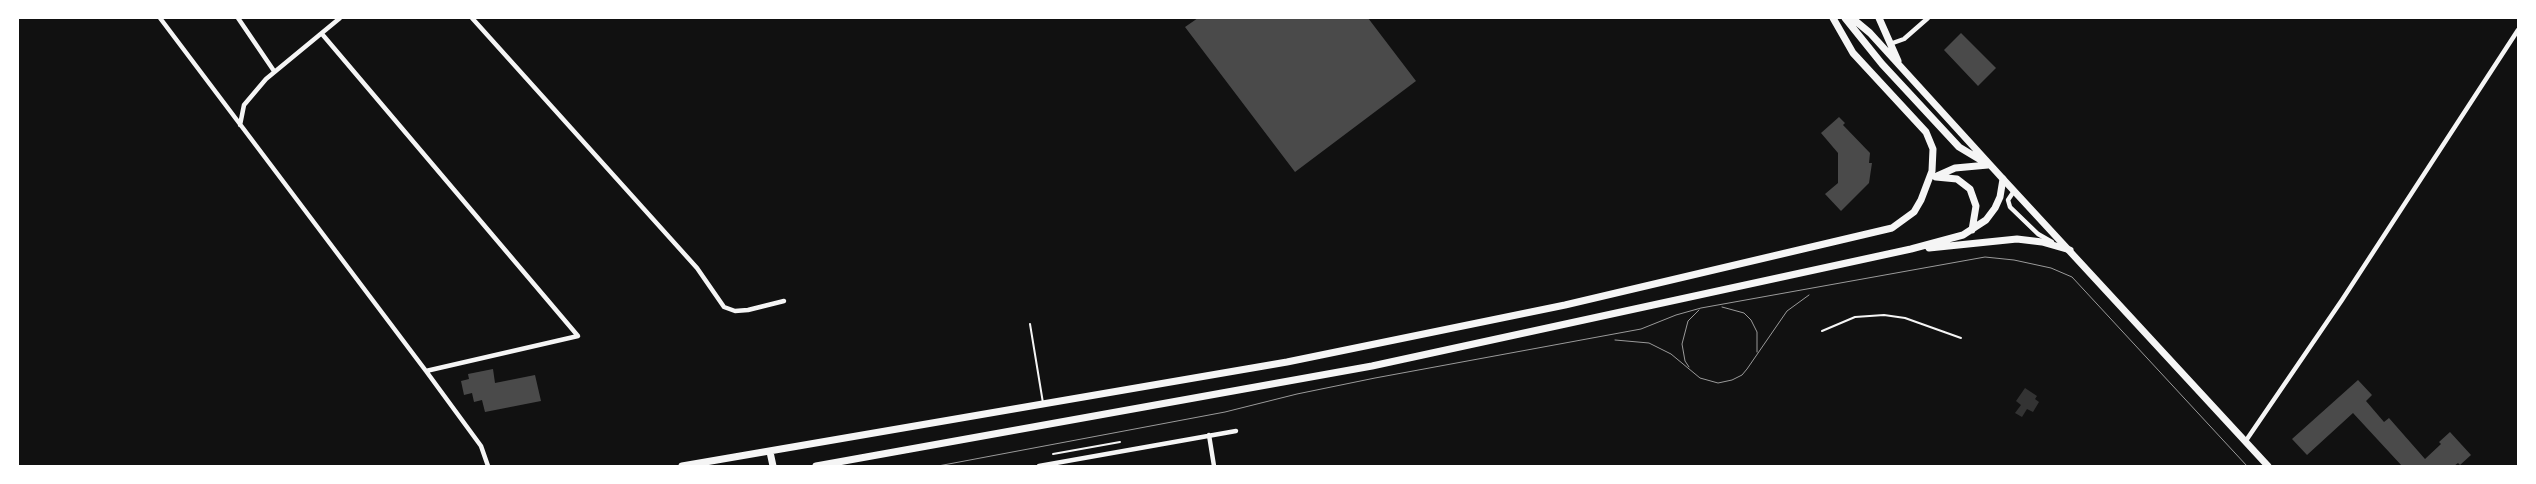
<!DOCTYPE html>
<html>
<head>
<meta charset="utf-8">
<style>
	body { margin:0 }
	#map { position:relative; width:2536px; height:484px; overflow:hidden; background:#111; font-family:Bitter,serif }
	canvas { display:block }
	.frame { position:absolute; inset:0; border:19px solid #fff; pointer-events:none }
</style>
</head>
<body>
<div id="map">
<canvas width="2536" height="484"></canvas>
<div class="frame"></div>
</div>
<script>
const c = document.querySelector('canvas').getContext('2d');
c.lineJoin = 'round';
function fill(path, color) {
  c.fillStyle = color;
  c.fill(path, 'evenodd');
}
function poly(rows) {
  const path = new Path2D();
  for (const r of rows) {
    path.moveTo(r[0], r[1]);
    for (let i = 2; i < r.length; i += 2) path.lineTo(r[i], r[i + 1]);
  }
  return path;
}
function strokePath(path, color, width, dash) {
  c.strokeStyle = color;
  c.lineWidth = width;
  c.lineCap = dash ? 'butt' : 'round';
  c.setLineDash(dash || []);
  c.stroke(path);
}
fill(poly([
	[2025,388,2037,396,2035,399,2039,402,2033,412,2027,409,2022,417,2015,413,2021,405,2016,401]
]), '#333');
fill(poly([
	[1198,18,1368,18,1416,81,1295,172,1185,27],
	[1961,33,1996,68,1978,86,1944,50],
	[1839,117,1845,123,1843,125,1870,153,1869,163,1872,163,1869,183,1841,211,1825,194,1838,183,1838,153,1821,133],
	[493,369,495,383,535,375,541,401,485,412,482,400,474,402,472,393,464,395,461,381,469,379,468,374],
	[2358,380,2372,395,2366,401,2384,422,2389,418,2425,459,2441,444,2439,442,2450,432,2471,455,2460,465,2458,463,2454,466,2402,466,2353,413,2307,455,2292,439]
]), '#4a4a4a');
strokePath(poly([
	[1053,454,1120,442]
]), '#f5f5f5', 2);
strokePath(poly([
	[1030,324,1043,403],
	[1822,331,1855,317,1884,315,1905,318,1961,338]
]), '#f5f5f5', 2);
strokePath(poly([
	[160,18,426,371,481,446,488,466],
	[238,18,274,71],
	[472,18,697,268,724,307,735,311,748,310,784,301],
	[322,34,578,336,426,371],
	[1890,44,1904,39,1928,18],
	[240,125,244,105,266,79,340,18],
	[2014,191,2008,200,2010,207,2038,234,2052,242],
	[1209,435,1214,466],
	[2245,442,2342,300,2518,30],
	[1039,466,1236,431]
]), '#f5f5f5', 4.5);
strokePath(poly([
	[2003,179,2268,466]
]), '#f5f5f5', 7);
strokePath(poly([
	[1845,18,1882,64,1959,147,1984,162],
	[1879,18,1898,61],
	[1937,176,1955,168,1988,165],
	[1936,177,1957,179,1970,189,1976,206,1972,230],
	[1929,248,2017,239,2042,242,2070,250],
	[770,452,773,466],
	[682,466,1287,362,1565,305,1892,228,1914,212,1921,200,1932,171,1933,149,1926,132,1853,53,1833,18],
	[816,466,1372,366,1911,249,1963,235,1986,220,1995,208,2000,197,2003,179,1870,33,1852,18]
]), '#f5f5f5', 7);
strokePath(poly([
	[1722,307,1744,313,1751,320,1757,332,1757,352],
	[1615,340,1649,343,1671,354,1700,378,1718,383,1732,380,1742,375,1747,369,1787,311,1809,295],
	[1689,367,1685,361,1682,344,1688,321,1699,310],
	[938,466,1225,412,1297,394,1375,378,1641,329,1676,315,1701,308,1985,257,2014,260,2051,268,2072,277,2247,466]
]), '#9a9a9a', 1);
</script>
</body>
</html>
